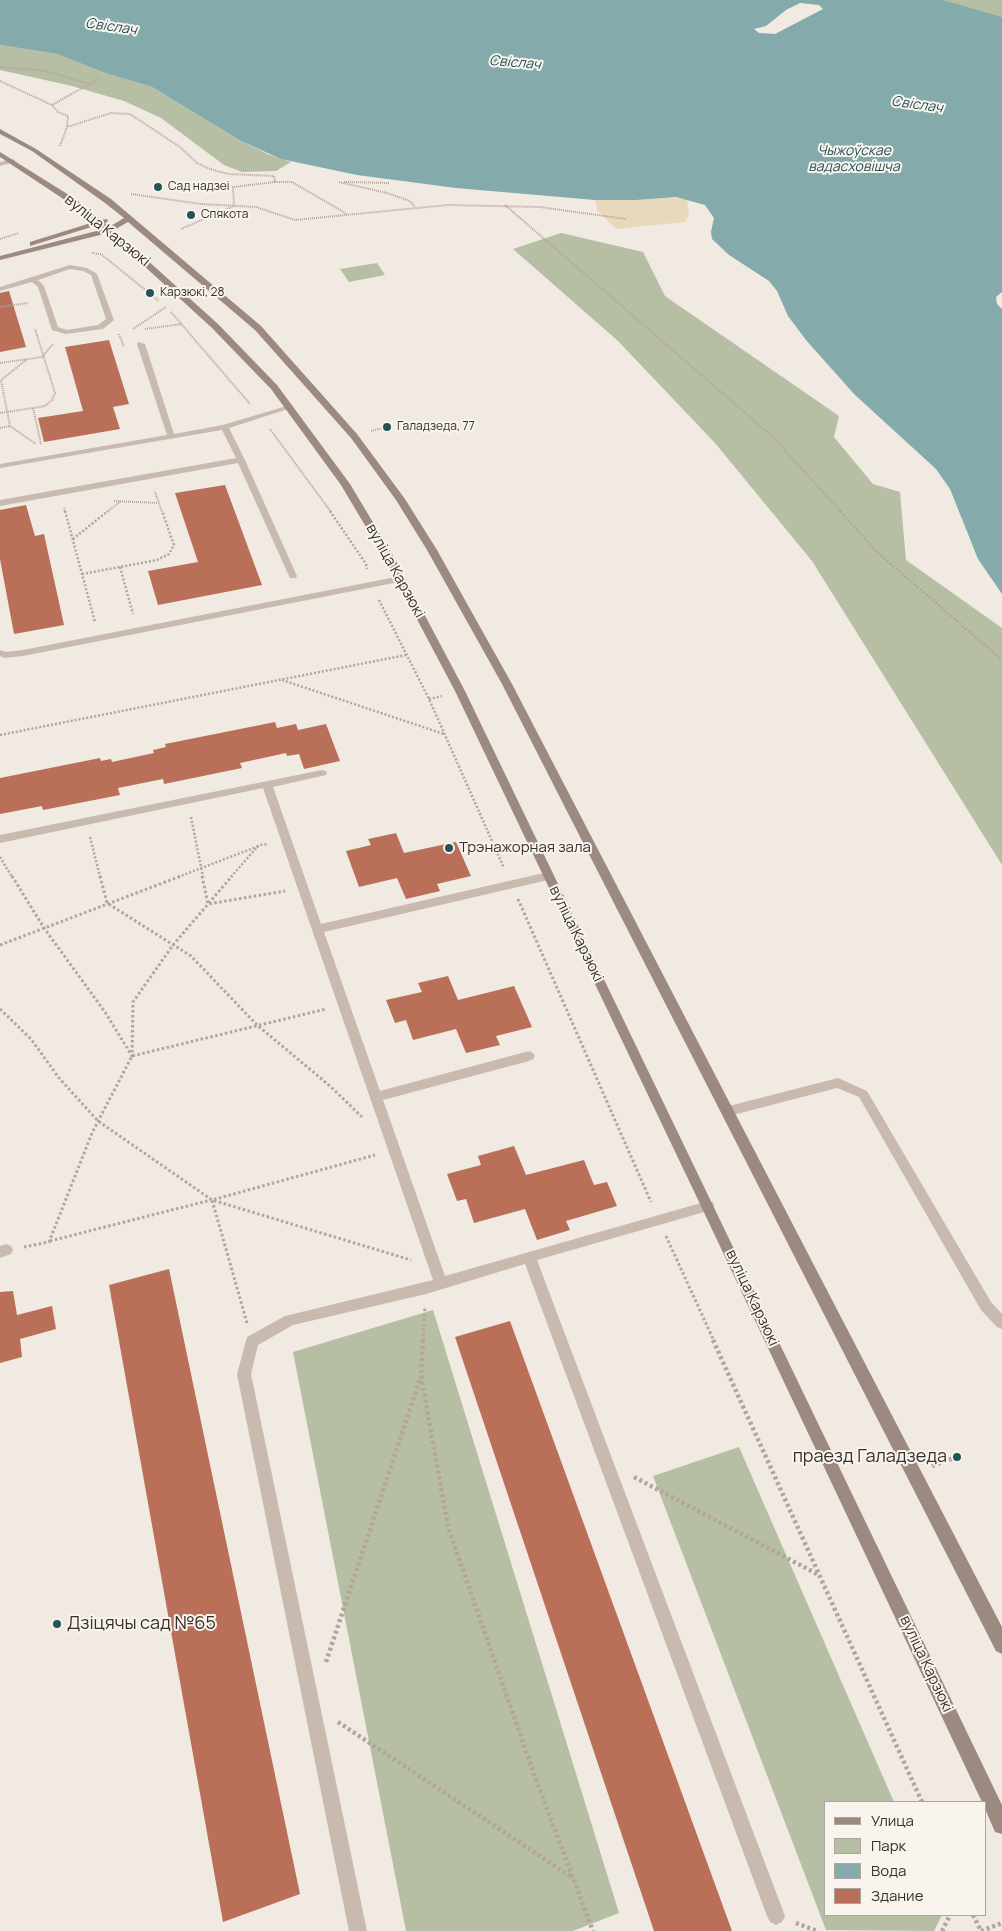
<!DOCTYPE html>
<html>
<head>
<meta charset="utf-8">
<style>
	body { margin:0 }
	#map { position:relative; width:1002px; height:1931px; overflow:hidden; background:#f1eae2; font-family:Manrope,sans-serif }
	canvas { display:block }
	.legend { position:absolute; left:824px; top:1801px; width:162px; height:115px; box-sizing:border-box; background:#f9f4ee; border:1px solid #aca6a0; margin:0; padding:6px 9px; list-style:none; font-size:15px; color:#38302c }
	.legend li { display:flex; align-items:center; gap:10px; height:25px }
	.legend b { width:25px; border:1px solid #aca6a0 }
</style>
</head>
<body>
<div id="map">
<canvas width="1002" height="1931"></canvas>
<ul class="legend">
<li><b style="height:6px;background:#9c8a80"></b>Улица</li>
<li><b style="height:14px;background:#b6bfa3"></b>Парк</li>
<li><b style="height:14px;background:#84aaab"></b>Вода</li>
<li><b style="height:14px;background:#b96f58"></b>Здание</li>
</ul>
</div>
<script>
const c = document.querySelector('canvas').getContext('2d');
c.lineJoin = 'round';
function fill(path, color) {
  c.fillStyle = color;
  c.fill(path, 'evenodd');
}
function poly(rows) {
  const path = new Path2D();
  for (const r of rows) {
    path.moveTo(r[0], r[1]);
    for (let i = 2; i < r.length; i += 2) path.lineTo(r[i], r[i + 1]);
  }
  return path;
}
function strokePath(path, color, width, dash) {
  c.strokeStyle = color;
  c.lineWidth = width;
  c.lineCap = dash ? 'butt' : 'round';
  c.setLineDash(dash || []);
  c.stroke(path);
}
function drawText(font, color, halo, rows, align = 'center') {
  c.font = font + ' Manrope,sans-serif';
  c.lineWidth = 4;
  c.setLineDash([]);
  c.textBaseline = 'middle';
  c.strokeStyle = halo;
  c.fillStyle = color;
  for (const [text, x, y, turn = 0] of rows) {
    c.save();
    c.translate(x, y);
    c.rotate((+turn || 0) * Math.PI / 180);
    c.textAlign = isNaN(turn) ? turn : align;
    if (halo) c.strokeText(text, 0, 0);
    c.fillText(text, 0, 0);
    c.restore();
  }
}
fill(poly([
	[943,0,1002,0,1002,17,981,13],
	[0,45,57,54,105,73,152,87,241,141,270,155,291,162,276,171,242,172,224,165,161,118,124,101,72,86,0,70],
	[561,233,643,252,665,296,839,416,834,437,873,484,900,492,906,560,1002,628,1002,865,812,561,715,443,618,341,513,249],
	[377,263,385,275,349,282,340,269],
	[433,1310,619,1913,573,1931,406,1931,293,1352],
	[739,1447,894,1802,826,1802,826,1915,942,1915,934,1931,826,1930,653,1476]
]), '#b6bfa3');
fill(poly([
	[666,197,687,199,689,214,685,222,616,229,597,210,595,200,636,200]
]), '#e8d9bd');
fill(poly([
	[0,0,943,0,1002,17,1002,292,996,297,997,304,1002,309,1002,594,978,559,950,489,936,469,854,394,806,340,788,316,777,291,769,281,729,255,712,239,711,232,714,218,705,205,676,197,636,200,595,200,456,188,357,175,281,159,241,141,152,87,105,73,57,54,0,45],
	[800,3,819,5,823,9,775,34,759,33,754,29,766,26,786,10]
]), '#84aaab');
fill(poly([
	[9,291,26,347,0,352,0,293],
	[109,340,129,404,113,407,120,429,44,442,38,418,83,411,65,347],
	[225,485,262,585,158,605,148,571,198,562,175,493],
	[26,505,35,536,44,534,64,625,14,634,0,559,0,510],
	[275,722,277,728,296,724,298,730,326,724,340,761,304,769,299,754,287,756,286,753,240,763,242,768,164,784,163,779,118,788,120,795,43,810,42,806,0,814,0,778,100,758,101,761,111,759,112,762,154,753,153,750,166,747,165,744],
	[396,833,404,853,456,842,471,876,437,884,440,891,406,899,397,878,359,887,346,851,371,845,368,839],
	[448,976,458,1000,514,986,532,1027,496,1036,500,1045,466,1053,456,1029,413,1040,406,1020,395,1023,386,1000,422,992,418,983],
	[514,1146,526,1175,584,1160,594,1185,607,1182,617,1206,566,1221,570,1230,537,1240,525,1209,474,1223,466,1199,457,1201,447,1174,481,1165,478,1156],
	[169,1269,300,1894,223,1922,109,1285],
	[13,1291,17,1315,52,1306,56,1329,20,1339,22,1357,0,1363,0,1292],
	[510,1321,732,1931,654,1931,455,1337]
]), '#b96f58');
strokePath(poly([
	[0,67,45,71,90,84],
	[0,81,52,105,58,112,68,116,67,126],
	[52,105,100,78],
	[60,146,67,127,111,113,130,114,180,147,197,163,210,169,228,174,274,176,275,182,292,182,347,214],
	[339,182,387,193,410,201,415,207],
	[344,182,389,183],
	[131,194,201,204,256,207,295,220,448,205,540,207,626,219],
	[505,205,772,436,841,512],
	[181,229,234,206,233,187,275,182],
	[0,239,19,233],
	[92,253,101,254,159,301],
	[0,307,28,303],
	[171,312,250,404],
	[133,329,166,307],
	[145,329,182,324],
	[119,334,124,347],
	[0,363,42,357,53,344],
	[33,408,41,444],
	[0,413,45,406,52,400,55,393,35,329],
	[10,426,36,444],
	[0,428,10,426,1,380,26,360],
	[270,429,331,512],
	[371,431,387,427],
	[155,492,162,512],
	[114,501,158,503],
	[64,508,65,512],
	[107,512,121,501]
]), '#b4a499', 2, [1, 1]);
strokePath(poly([
	[65,511,95,622],
	[330,511,366,564,367,569],
	[840,511,876,551,1002,660],
	[73,539,108,511],
	[120,567,133,614],
	[82,574,157,560,169,554,174,545,162,511],
	[379,600,429,699,504,868],
	[282,680,444,734],
	[429,699,442,696],
	[0,735,406,655],
	[191,817,203,877],
	[90,837,100,877],
	[0,857,12,877],
	[178,877,259,846],
	[231,877,259,845,268,844]
]), '#b4a499', 2.5, [2, 2]);
strokePath(poly([
	[12,876,44,928,105,1012,132,1056,133,1002,173,945,232,876],
	[100,876,107,903,191,956,257,1025,330,1086,362,1117],
	[202,876,208,904,285,891],
	[518,899,651,1202],
	[0,945,181,876],
	[0,1009,31,1039,59,1078,98,1121,212,1200,375,1155],
	[666,1236,714,1341],
	[50,1241,211,1200],
	[24,1247,49,1242,92,1133,132,1056,326,1009],
	[247,1323,212,1200,411,1260],
	[423,1341,425,1307]
]), '#b4a499', 3, [2.5, 2.5]);
strokePath(poly([
	[423,1340,421,1375,448,1527,535,1777,593,1931],
	[713,1340,922,1802],
	[932,1466,957,1457],
	[634,1477,819,1575],
	[326,1662,421,1376],
	[338,1722,573,1878],
	[973,1915,981,1931],
	[796,1923,817,1931],
	[942,1931,950,1915],
	[981,1931,1002,1923]
]), '#b4a499', 4.5, [3, 3]);
fill(poly([
	[13,159,15,160,15,162,0,166,0,162,13,159],
	[70,265,87,268,97,274,114,320,103,329,66,334,52,330,38,287,32,282,0,291,0,287,70,265],
	[70,269,83,271,91,275,106,319,98,325,67,330,58,327,44,286,38,280,70,269],
	[138,342,145,344,174,434,223,425,290,405,294,407,229,428,245,460,297,576,296,578,290,578,289,576,238,463,0,506,0,500,236,458,222,430,0,468,0,464,167,435,137,344,138,342],
	[401,576,405,579,404,581,23,656,5,658,0,656,0,650,6,652,23,650,401,576],
	[322,770,326,771,327,773,326,775,273,787,321,924,548,872,553,876,548,880,324,932,380,1091,529,1051,533,1053,535,1056,533,1059,529,1061,383,1100,445,1276,708,1201,713,1202,714,1206,713,1210,708,1211,537,1260,785,1916,782,1922,776,1925,770,1922,767,1916,525,1264,426,1294,293,1325,258,1345,251,1374,367,1931,349,1931,237,1374,247,1337,285,1316,433,1280,263,788,0,843,0,835,322,770],
	[838,1078,867,1091,991,1302,1002,1314,1002,1329,997,1327,981,1310,859,1097,837,1088,729,1116,725,1115,723,1111,725,1107,729,1106,838,1078],
	[6,1244,11,1246,13,1250,11,1254,0,1258,0,1246,6,1244]
]), '#c8baaf');
fill(poly([
	[0,129,36,149,111,199,261,326,357,434,405,499,437,550,512,684,1002,1627,1002,1654,996,1651,502,684,427,550,396,500,351,438,255,330,128,222,114,230,218,324,277,385,350,484,395,559,465,691,1002,1805,1002,1834,995,1832,986,1811,986,1802,982,1802,701,1206,455,691,385,559,341,485,271,389,212,328,108,233,0,260,0,256,104,229,98,225,30,246,30,242,94,222,71,204,0,157,0,152,77,200,101,220,107,219,108,221,105,223,109,227,124,218,105,203,32,151,0,134,0,129]
]), '#9c8a80');
for (const [x, y, r, color] of [
	[158,187,5,"#265356"],
	[191,215,5,"#265356"],
	[150,293,5,"#265356"],
	[387,427,5,"#265356"],
	[449,848,5,"#265356"],
	[957,1457,5,"#265356"],
	[57,1624,5,"#265356"]
]) {
  const dot = new Path2D();
  dot.arc(x, y, r, 0, 2 * Math.PI);
  c.fillStyle = color;
  c.fill(dot);
  strokePath(dot, '#f9f4ee', 2);
}
drawText('12px', '#38302c', '#f9f4ee', [
	["Сад надзеі",168,187],
	["Спякота",201,215],
	["Карзюкі, 28",160,293],
	["Галадзеда, 77",397,427]
], 'left');
drawText('italic 14px', '#265356', '#f9f4ee', [
	["Свіслач",111,27,8],
	["Свіслач",515,63,5],
	["Свіслач",917,105,8],
	["Чыжоўскае",854,151],
	["вадасховішча",854,167]
]);
drawText('15px', '#38302c', '#f9f4ee', [
	["вуліца Карзюкі",107,231,39],
	["вуліца Карзюкі",395,571,61],
	["вуліца Карзюкі",576,934,64],
	["вуліца Карзюкі",752,1298,65],
	["вуліца Карзюкі",926,1664,65]
]);
drawText('15px', '#38302c', '#f9f4ee', [
	["Трэнажорная зала",459,848]
], 'left');
drawText('18px', '#38302c', '#f9f4ee', [
	["праезд Галадзеда",947,1457],
	["Дзіцячы сад №65",67,1624,"left"]
], 'right');
</script>
</body>
</html>
